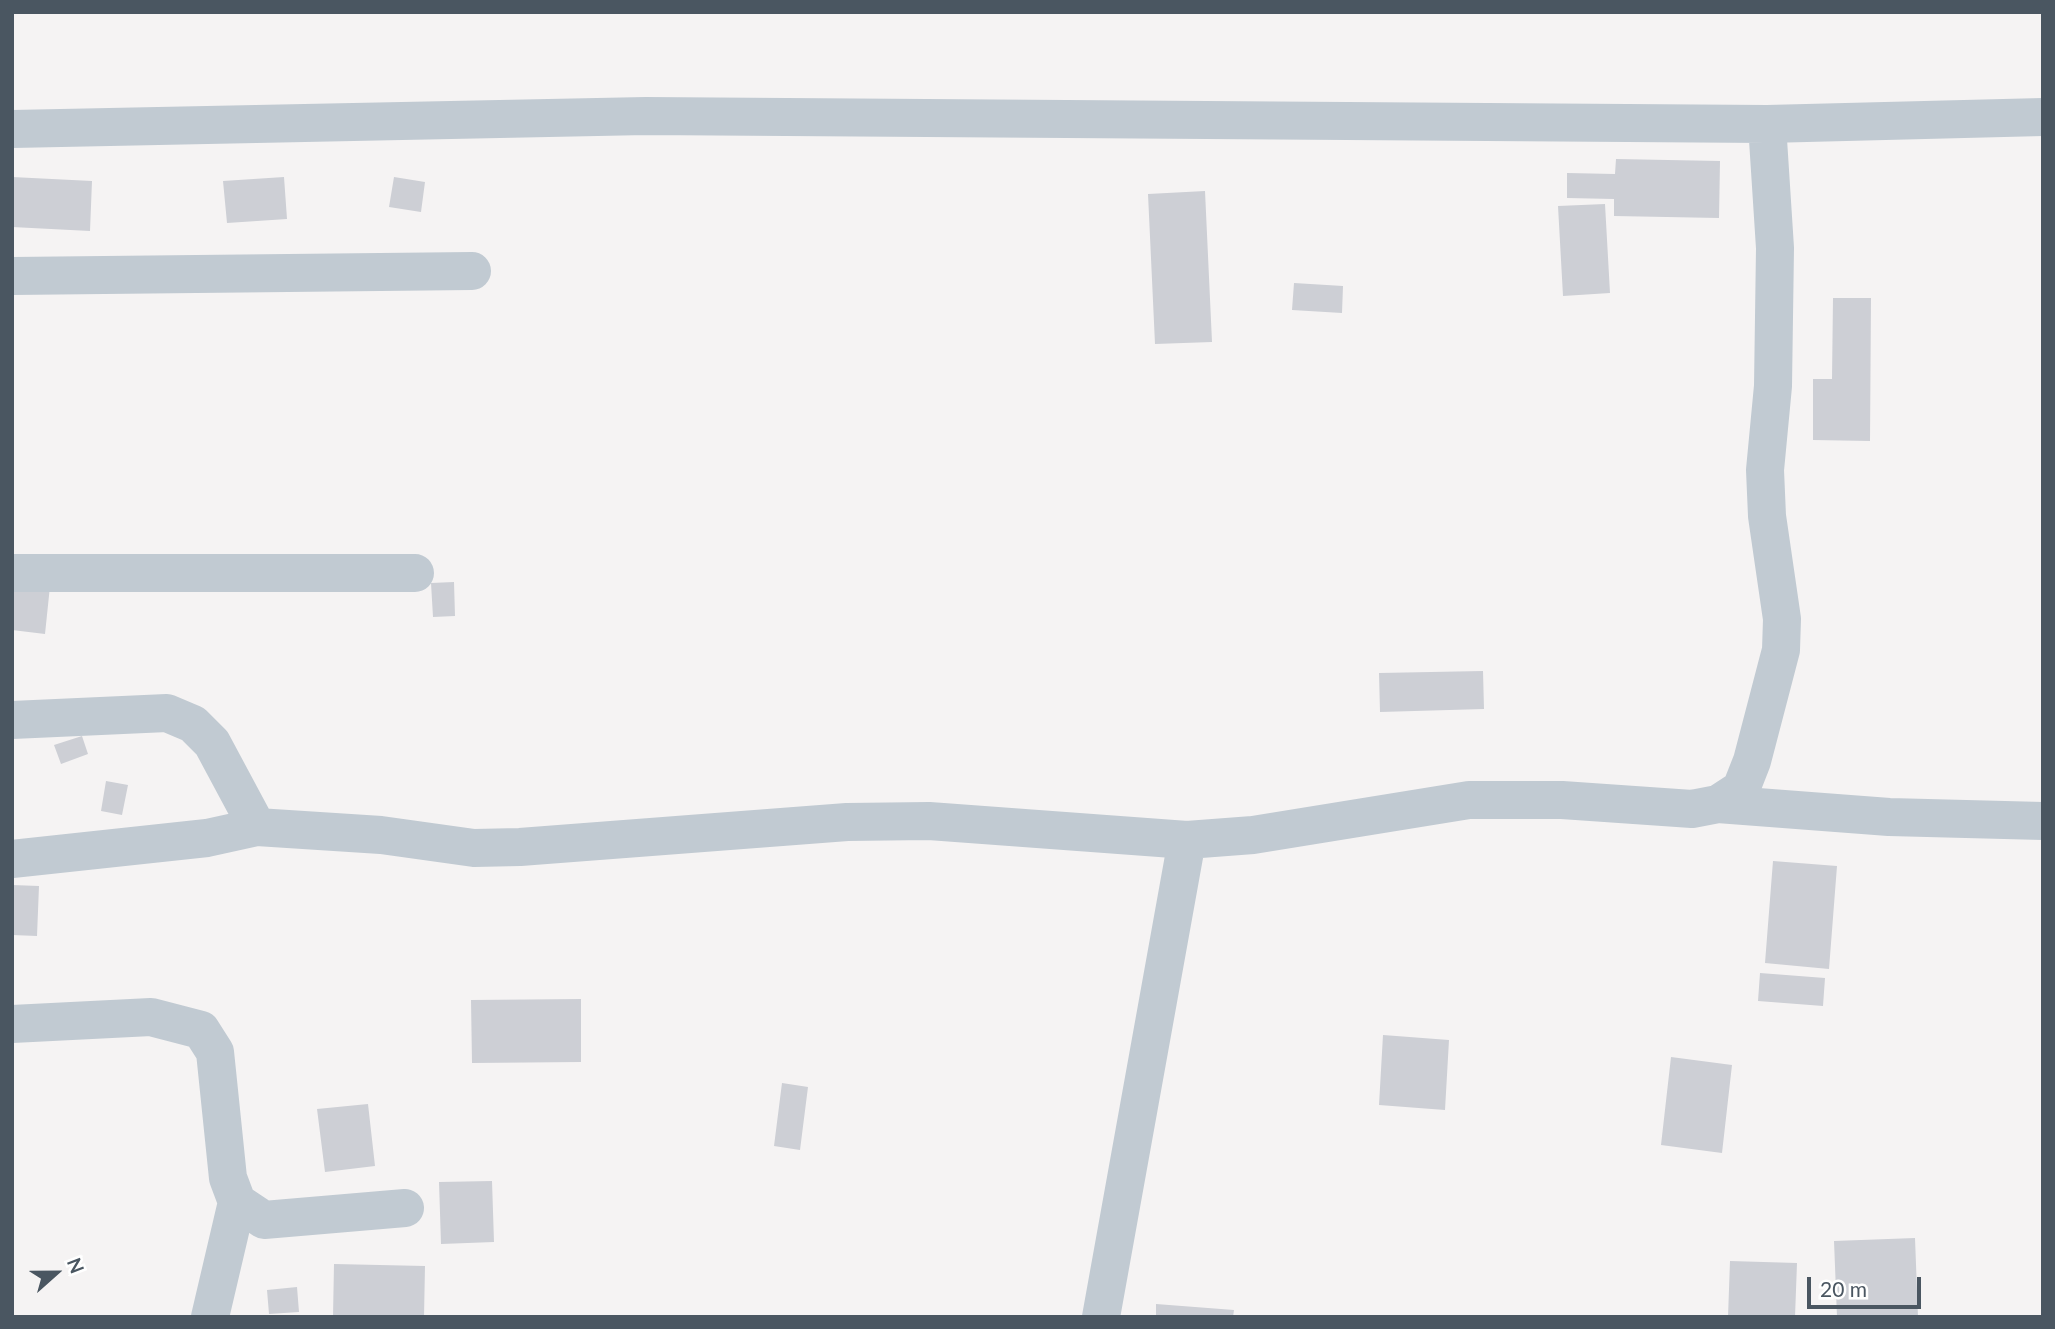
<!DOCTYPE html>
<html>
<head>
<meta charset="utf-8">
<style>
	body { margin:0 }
	#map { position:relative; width:2055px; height:1329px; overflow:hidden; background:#f5f3f3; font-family:Lato,sans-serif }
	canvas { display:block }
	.frame { position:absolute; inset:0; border:14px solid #4a5661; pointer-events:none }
	.north { position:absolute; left:21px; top:1238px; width:70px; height:70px; -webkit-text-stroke:5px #fff; paint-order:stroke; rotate:69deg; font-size:19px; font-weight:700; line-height:28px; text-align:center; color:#4a5661 }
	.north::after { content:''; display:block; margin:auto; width:24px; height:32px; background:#4a5661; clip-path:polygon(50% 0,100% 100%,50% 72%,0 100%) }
	.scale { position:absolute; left:1807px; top:1277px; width:114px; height:32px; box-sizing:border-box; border:4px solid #4a5661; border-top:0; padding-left:9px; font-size:21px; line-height:24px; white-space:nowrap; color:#4a5661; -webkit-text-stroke:5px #fff; paint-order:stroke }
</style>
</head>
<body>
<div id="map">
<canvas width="2055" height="1329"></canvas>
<div class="frame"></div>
<div class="north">N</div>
<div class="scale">20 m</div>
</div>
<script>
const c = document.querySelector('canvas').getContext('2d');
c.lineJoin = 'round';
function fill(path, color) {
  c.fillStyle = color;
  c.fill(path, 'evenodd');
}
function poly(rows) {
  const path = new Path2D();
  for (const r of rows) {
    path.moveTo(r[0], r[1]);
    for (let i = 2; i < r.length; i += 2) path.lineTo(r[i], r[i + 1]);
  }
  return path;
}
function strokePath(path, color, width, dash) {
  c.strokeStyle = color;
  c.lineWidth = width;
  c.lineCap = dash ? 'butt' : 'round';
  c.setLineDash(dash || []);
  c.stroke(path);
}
fill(poly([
	[1616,159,1720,161,1719,218,1614,216,1614,199,1567,198,1567,173,1615,174],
	[12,177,92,181,90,231,12,227],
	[284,177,287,219,227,223,223,181],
	[394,177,425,182,421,212,389,207],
	[1205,191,1212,342,1155,344,1148,194],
	[1605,204,1610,293,1563,296,1558,206],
	[1294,283,1343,286,1342,313,1292,310],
	[1833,298,1871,298,1870,441,1813,440,1813,379,1832,379],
	[12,581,50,586,45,634,12,630],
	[454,582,455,616,433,617,431,583],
	[1483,671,1484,709,1380,712,1379,673],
	[82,736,88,754,61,764,54,745],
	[106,781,128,785,122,815,101,811],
	[1773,861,1837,866,1829,969,1765,963],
	[12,885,39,886,37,936,12,935],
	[1760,973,1825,978,1823,1006,1758,1001],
	[581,999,581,1062,472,1063,471,1000],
	[1383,1035,1449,1040,1445,1110,1379,1105],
	[1671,1057,1732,1065,1722,1153,1661,1145],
	[782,1083,808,1087,800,1150,774,1146],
	[368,1104,375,1166,325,1172,317,1109],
	[492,1181,494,1242,441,1244,439,1182],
	[1915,1238,1918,1317,1837,1317,1834,1241],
	[1730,1261,1797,1263,1795,1317,1728,1317],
	[334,1264,425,1266,424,1317,333,1317],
	[297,1287,299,1312,269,1314,267,1290],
	[1156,1304,1234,1310,1233,1317,1156,1317]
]), '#cdcfd5');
strokePath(poly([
	[12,129,646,116,1767,124,2043,117],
	[12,276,472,271],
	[12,573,415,573],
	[12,720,167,713,193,724,212,743,257,827],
	[1718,804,1741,789,1752,761,1781,650,1782,619,1767,516,1765,470,1773,386,1775,248,1767,124],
	[12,859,207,838,257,827,381,835,474,848,520,847,847,822,929,821,1187,840,1253,835,1469,800,1562,800,1692,809,1718,804,1889,817,2043,821],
	[12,1024,151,1017,201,1030,215,1052,228,1178,237,1202,264,1220,405,1208],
	[210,1317,237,1202],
	[1101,1317,1187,840]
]), '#c1cad2', 38);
</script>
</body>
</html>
